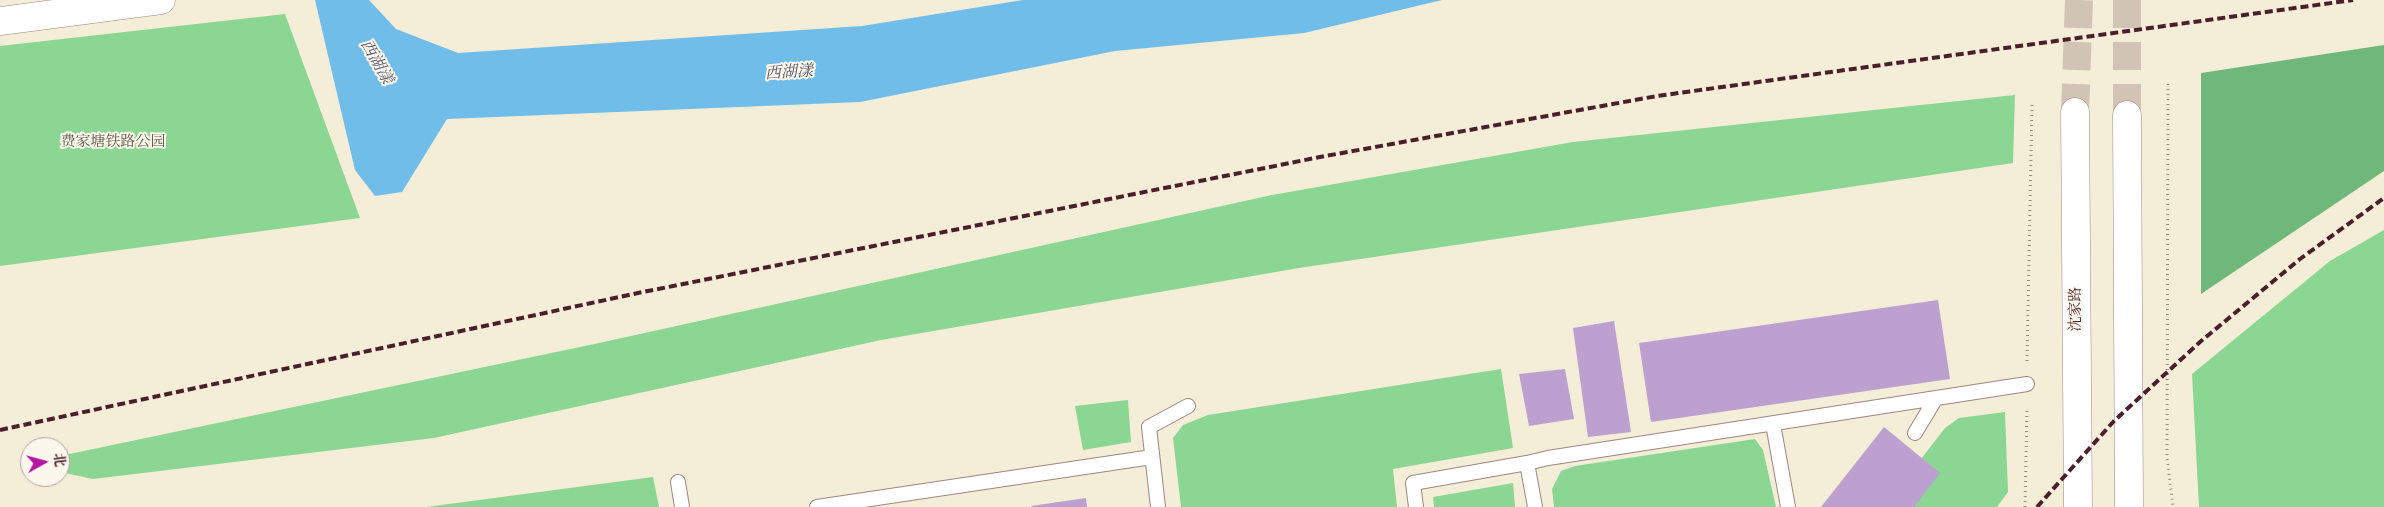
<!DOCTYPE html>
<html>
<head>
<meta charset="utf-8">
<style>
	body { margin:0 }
	#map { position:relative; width:2384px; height:507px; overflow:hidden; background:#f4edd7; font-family:"IM FELL French Canon","Noto Serif SC",serif }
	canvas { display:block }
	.north { position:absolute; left:20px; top:437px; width:50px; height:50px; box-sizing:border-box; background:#fbf7ec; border:1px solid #b4a19f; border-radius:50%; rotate:83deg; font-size:14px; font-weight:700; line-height:20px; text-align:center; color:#4a1f2b }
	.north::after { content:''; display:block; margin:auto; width:18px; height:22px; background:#b5179e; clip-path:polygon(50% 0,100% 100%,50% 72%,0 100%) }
</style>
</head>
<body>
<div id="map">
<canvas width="2384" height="507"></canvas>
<div class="north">北</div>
</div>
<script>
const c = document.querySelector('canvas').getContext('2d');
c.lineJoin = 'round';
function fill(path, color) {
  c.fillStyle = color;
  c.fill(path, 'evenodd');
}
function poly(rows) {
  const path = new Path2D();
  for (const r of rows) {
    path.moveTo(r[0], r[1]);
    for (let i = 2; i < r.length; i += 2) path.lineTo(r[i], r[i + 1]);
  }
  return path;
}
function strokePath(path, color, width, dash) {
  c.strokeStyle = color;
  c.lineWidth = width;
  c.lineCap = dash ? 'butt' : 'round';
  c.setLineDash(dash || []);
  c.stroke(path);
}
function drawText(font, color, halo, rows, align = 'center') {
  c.font = font + ' "IM FELL French Canon","Noto Serif SC",serif';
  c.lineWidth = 4;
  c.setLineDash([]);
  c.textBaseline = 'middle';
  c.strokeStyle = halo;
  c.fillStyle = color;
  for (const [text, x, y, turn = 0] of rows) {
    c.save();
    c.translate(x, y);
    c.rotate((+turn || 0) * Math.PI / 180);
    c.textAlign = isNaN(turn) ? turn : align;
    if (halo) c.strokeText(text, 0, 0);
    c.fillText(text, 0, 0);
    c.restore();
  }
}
fill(poly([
	[285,14,360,218,0,266,0,46],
	[2015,95,2013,163,1299,268,881,340,434,438,93,479,60,472,60,456,599,343,1272,195,1573,142],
	[2384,230,2384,507,2199,507,2192,374,2330,261],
	[1501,369,1513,448,1393,469,1397,507,1181,507,1173,438,1183,425,1208,415],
	[1128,400,1131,442,1083,450,1075,406],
	[2005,412,2008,492,1997,507,1884,507,1945,428,1959,418],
	[1755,439,1763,450,1776,507,1554,507,1552,489,1561,471,1575,466],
	[653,477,659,507,426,507],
	[1513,483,1515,507,1434,507,1433,497]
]), '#8bd692');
fill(poly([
	[2384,45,2384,171,2201,294,2201,73]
]), '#70b77c');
fill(poly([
	[315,0,369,0,396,29,458,53,862,26,1023,0,1442,0,1304,33,1115,51,860,102,447,119,402,192,375,196,355,170]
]), '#71bdea');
fill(poly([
	[1938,300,1950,379,1651,422,1639,343],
	[1614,321,1631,432,1588,437,1573,328],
	[1565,369,1574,419,1529,426,1519,374],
	[1884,427,1940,473,1914,507,1821,507],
	[1086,498,1087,507,1032,507,1031,506]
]), '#bba0d0');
strokePath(poly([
	[2127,0,2127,115],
	[2075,112,2079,0]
]), '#d2c4b5', 28, [28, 14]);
const lane = poly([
	[1773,424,1788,507],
	[1915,433,1936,398],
	[678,482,682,507],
	[817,507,1152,457],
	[1158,507,1149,427,1188,406],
	[1416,507,1413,483,1527,463],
	[1535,507,1527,463,1548,458,2027,384]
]);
const secondary = poly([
	[0,21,161,0],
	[2075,112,2078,507],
	[2127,115,2129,507]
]);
strokePath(lane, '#9f8681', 16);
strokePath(secondary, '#9f8681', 29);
strokePath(poly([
	[2168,84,2167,457,2173,507],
	[2027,361,2032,104],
	[2025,507,2027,408]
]), '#9f8681', 3, [1, 4]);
strokePath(lane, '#fff', 14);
strokePath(secondary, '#fff', 28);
strokePath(poly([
	[0,430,638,293,1320,157,1657,96,2353,0],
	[2037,507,2114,421,2200,342,2300,259,2384,198]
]), '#4a1f2b', 4, [8, 4]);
drawText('15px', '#5e564a', '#fbf7ec', [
	["费家塘铁路公园",113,142]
]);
drawText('15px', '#4a1f2b', '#fbf7ec', [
	["沈家路",2076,309,-90]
]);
drawText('italic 16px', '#58566e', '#fbf7ec', [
	["西湖漾",376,62,60],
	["西湖漾",789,73,-4]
]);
</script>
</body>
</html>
